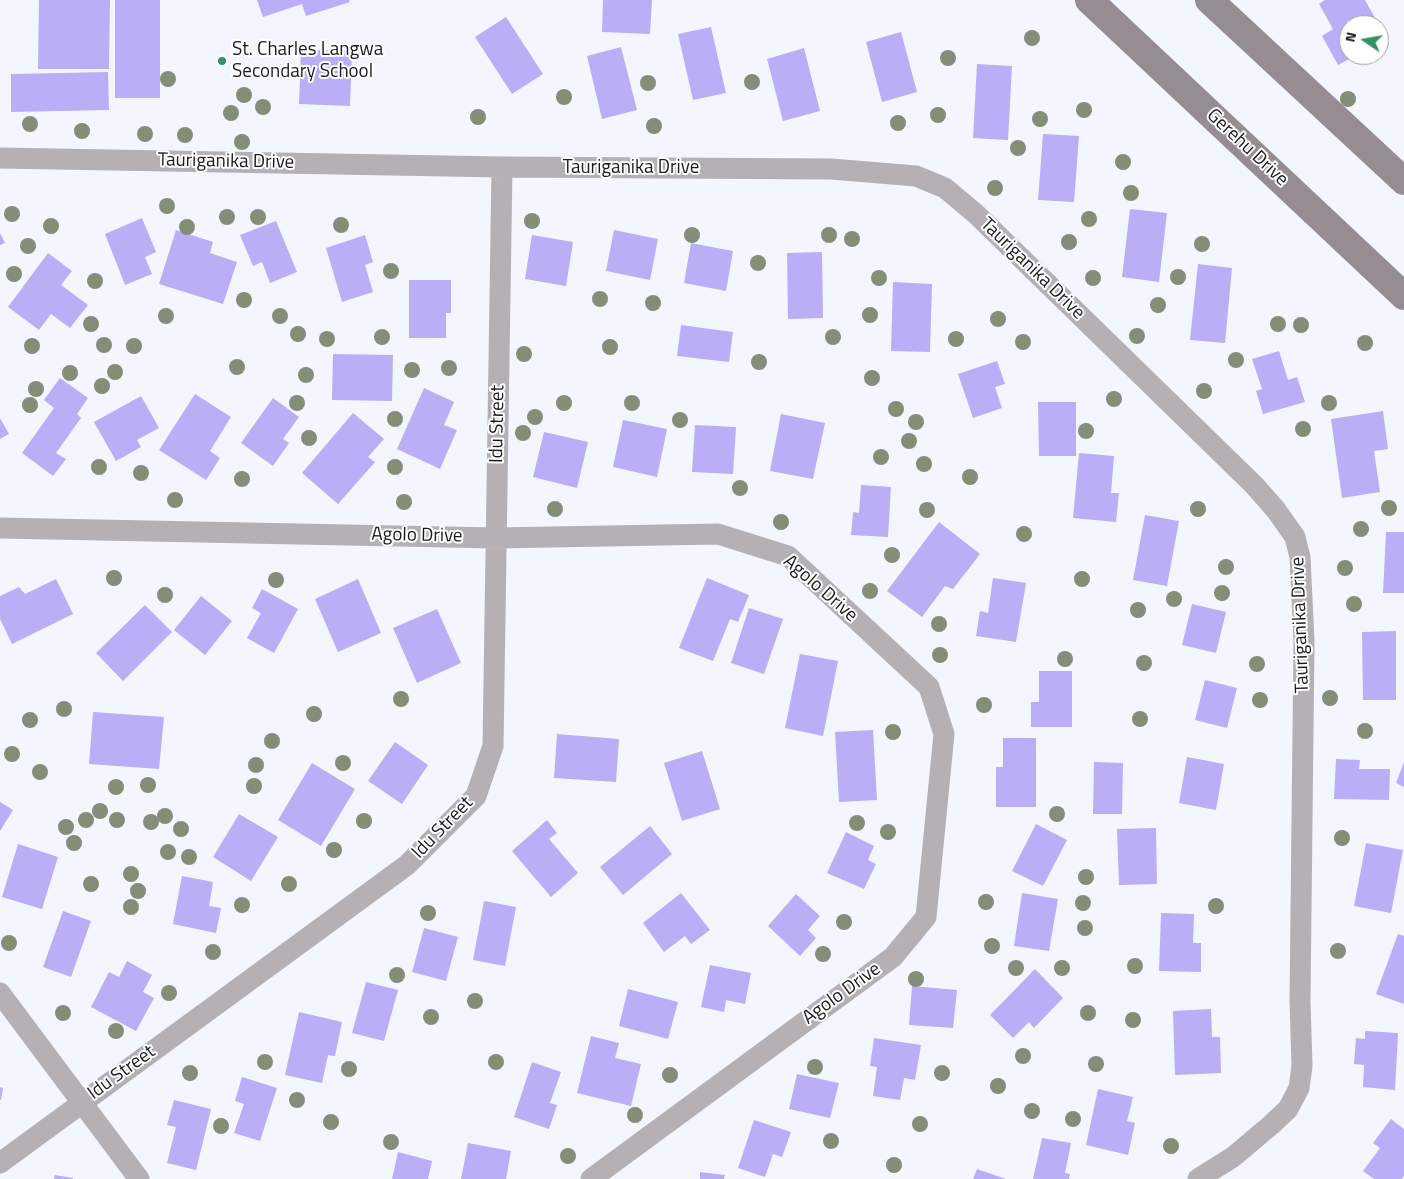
<!DOCTYPE html>
<html>
<head>
<meta charset="utf-8">
<style>
	body { margin:0 }
	#map { position:relative; width:1404px; height:1179px; overflow:hidden; background:#f4f6ff; font-family:"Titillium Web",sans-serif }
	canvas { display:block }
	.north { position:absolute; left:1339px; top:15px; width:50px; height:50px; box-sizing:border-box; background:#fff; border:1px solid #a3a3a5; border-radius:50%; rotate:282deg; font-size:14px; font-weight:700; line-height:20px; text-align:center; color:#191a1e }
	.north::after { content:''; display:block; margin:auto; width:18px; height:22px; background:#379167; clip-path:polygon(50% 0,100% 100%,50% 72%,0 100%) }
</style>
</head>
<body>
<div id="map">
<canvas width="1404" height="1179"></canvas>
<div class="north">N</div>
</div>
<script>
const c = document.querySelector('canvas').getContext('2d');
c.lineJoin = 'round';
function fill(path, color) {
  c.fillStyle = color;
  c.fill(path, 'evenodd');
}
function poly(rows) {
  const path = new Path2D();
  for (const r of rows) {
    path.moveTo(r[0], r[1]);
    for (let i = 2; i < r.length; i += 2) path.lineTo(r[i], r[i + 1]);
  }
  return path;
}
function strokePath(path, color, width, dash) {
  c.strokeStyle = color;
  c.lineWidth = width;
  c.lineCap = dash ? 'butt' : 'round';
  c.setLineDash(dash || []);
  c.stroke(path);
}
function drawText(font, color, halo, rows, align = 'center') {
  c.font = font + ' "Titillium Web",sans-serif';
  c.lineWidth = 4;
  c.setLineDash([]);
  c.textBaseline = 'middle';
  c.strokeStyle = halo;
  c.fillStyle = color;
  for (const [text, x, y, turn = 0] of rows) {
    c.save();
    c.translate(x, y);
    c.rotate((+turn || 0) * Math.PI / 180);
    c.textAlign = isNaN(turn) ? turn : align;
    if (halo) c.strokeText(text, 0, 0);
    c.fillText(text, 0, 0);
    c.restore();
  }
}
fill(poly([
	[39,0,110,0,109,69,38,69],
	[115,0,160,0,160,98,115,98],
	[257,0,349,0,350,2,306,16,302,4,263,17],
	[603,0,652,0,650,34,602,32],
	[1325,0,1365,0,1379,25,1349,25,1349,55,1357,55,1338,65,1322,36,1333,29,1319,4],
	[506,17,543,74,512,94,475,37],
	[1379,25,1386,38,1379,42],
	[711,27,726,93,693,100,678,34],
	[901,32,917,92,882,102,866,42],
	[621,47,637,110,602,119,587,56],
	[804,48,820,111,783,121,767,59],
	[301,50,352,51,350,106,299,104],
	[977,64,1012,66,1008,140,973,138],
	[108,72,109,110,11,112,11,74],
	[1043,134,1079,136,1074,202,1038,200],
	[1130,209,1167,213,1159,282,1122,277],
	[142,218,156,252,145,257,152,274,125,285,105,234],
	[276,221,297,272,270,283,262,262,253,266,240,235],
	[176,230,213,242,210,253,237,262,223,304,159,284],
	[614,230,658,239,650,280,606,271],
	[0,233,5,243,0,245],
	[365,235,373,262,365,265,373,292,342,302,326,248],
	[532,235,573,242,566,286,525,279],
	[691,243,733,251,726,291,684,283],
	[822,252,823,318,788,319,787,253],
	[48,253,72,271,61,285,88,305,70,328,51,314,39,330,8,307],
	[1198,264,1232,268,1225,343,1190,340],
	[409,280,451,280,451,313,446,313,446,338,409,338],
	[893,282,932,284,930,352,891,351],
	[681,325,733,332,729,362,677,356],
	[1279,351,1288,380,1297,377,1305,402,1263,414,1256,391,1262,389,1252,359],
	[333,354,393,355,392,401,332,400],
	[997,361,1005,384,995,387,1002,408,973,418,958,374],
	[60,378,88,398,77,414,81,418,56,453,66,459,53,476,22,453,54,408,44,400],
	[424,388,454,402,444,425,457,430,440,469,397,449],
	[195,394,231,417,210,451,220,458,206,480,159,450],
	[141,396,159,428,137,440,141,447,116,461,94,422],
	[273,398,299,417,283,439,289,443,273,466,241,443],
	[1038,402,1076,402,1076,456,1039,456],
	[1383,411,1388,449,1374,451,1380,492,1342,498,1331,419],
	[353,413,384,439,368,457,375,462,338,504,302,473],
	[781,414,825,423,813,479,770,471],
	[0,418,9,434,0,439],
	[623,420,667,429,657,477,613,467],
	[695,425,736,427,733,474,692,472],
	[544,432,588,442,577,488,533,477],
	[1079,453,1114,456,1111,493,1119,493,1116,522,1073,518],
	[861,485,891,487,888,537,851,535,853,512,859,513],
	[1145,515,1179,521,1167,586,1133,580],
	[939,522,980,554,953,589,945,586,922,617,887,591],
	[1386,532,1404,532,1404,593,1383,593],
	[707,578,749,595,738,622,730,619,713,661,679,648],
	[993,578,1026,583,1016,642,976,636,980,611,988,613],
	[56,579,73,614,12,644,0,619,0,596,19,587,25,594],
	[358,579,381,633,338,652,315,599],
	[262,589,298,609,274,653,247,638,261,613,252,608],
	[201,596,232,621,205,655,174,630],
	[1192,604,1226,612,1216,653,1182,645],
	[145,605,172,632,123,681,96,653],
	[749,608,783,619,764,674,731,663],
	[437,609,461,663,417,683,393,628],
	[1396,631,1396,700,1363,700,1362,632],
	[800,654,838,661,823,736,785,728],
	[1039,671,1072,671,1072,727,1031,727,1031,702,1039,702],
	[1205,680,1237,688,1227,728,1195,720],
	[93,712,164,717,159,769,89,764],
	[873,730,877,800,839,802,835,732],
	[557,734,619,739,616,782,554,778],
	[1003,738,1036,738,1036,807,996,807,996,767,1003,767],
	[395,742,428,765,402,804,368,781],
	[702,751,720,809,682,821,664,763],
	[1187,757,1224,764,1216,810,1179,803],
	[1336,759,1360,760,1359,769,1390,769,1389,800,1334,799],
	[1094,762,1123,763,1122,814,1093,814],
	[1404,762,1404,787,1396,783],
	[312,763,355,789,321,846,278,820],
	[0,802,13,810,0,831],
	[239,814,278,837,251,881,213,857],
	[547,820,557,833,549,839,578,873,551,897,512,851],
	[1036,824,1067,840,1043,886,1012,871],
	[650,826,672,854,623,895,600,867],
	[1156,828,1157,884,1119,885,1117,829],
	[846,832,874,846,868,860,876,864,864,889,827,873],
	[1366,843,1403,850,1391,913,1354,906],
	[18,844,58,857,42,909,2,897],
	[182,876,213,882,209,906,221,908,216,933,173,924],
	[681,893,710,930,691,944,685,936,664,952,643,923],
	[1022,893,1058,899,1049,951,1014,946],
	[796,894,820,916,808,930,816,938,800,956,768,926],
	[484,901,516,907,505,966,473,960],
	[63,911,91,921,71,977,43,967],
	[1161,913,1194,914,1193,943,1201,943,1201,972,1159,971],
	[424,928,458,937,446,981,412,972],
	[1398,934,1404,936,1404,1004,1376,994],
	[127,961,152,975,143,992,154,998,136,1031,91,1007,109,972,119,977],
	[710,965,751,973,745,1004,726,1000,724,1012,701,1007],
	[1035,969,1063,998,1034,1028,1029,1022,1013,1038,990,1015],
	[366,982,398,990,384,1041,352,1033],
	[912,986,957,990,953,1028,909,1025],
	[628,989,678,1002,668,1039,619,1026],
	[1211,1009,1212,1037,1220,1037,1221,1073,1175,1075,1173,1011],
	[299,1012,342,1022,335,1056,328,1055,322,1083,285,1075],
	[1365,1031,1398,1033,1395,1090,1363,1087,1364,1065,1354,1064,1356,1038,1365,1039],
	[591,1036,619,1043,615,1058,641,1064,631,1106,577,1093],
	[874,1038,921,1045,915,1080,904,1078,900,1100,873,1096,877,1067,870,1066],
	[532,1062,561,1072,550,1103,557,1105,549,1129,514,1117],
	[797,1074,839,1083,830,1118,789,1109],
	[242,1077,277,1088,260,1141,234,1133,244,1104,235,1101],
	[0,1087,3,1088,1,1100,0,1100],
	[1098,1089,1133,1097,1127,1121,1135,1123,1128,1155,1086,1145],
	[174,1100,211,1109,196,1170,167,1163,176,1127,167,1125],
	[1391,1119,1404,1129,1404,1176,1402,1179,1374,1179,1363,1171,1380,1148,1373,1143],
	[754,1120,791,1132,782,1157,773,1154,765,1177,738,1168],
	[1042,1138,1071,1143,1065,1173,1070,1174,1069,1179,1033,1179],
	[468,1143,511,1151,506,1179,461,1179],
	[398,1152,432,1161,428,1179,392,1179],
	[977,1169,1006,1179,973,1179],
	[700,1172,725,1175,724,1179,700,1179],
	[55,1175,73,1178,73,1179,54,1179]
]), '#baaef6');
strokePath(poly([
	[0,158,502,167,831,169,916,176,945,188,976,214,1255,486,1276,510,1295,537,1300,557,1304,641,1300,1001,1302,1066,1299,1088,1288,1109,1271,1125,1233,1157,1198,1179],
	[0,528,496,538,718,534,788,556,929,687,944,734,926,917,893,957,591,1179],
	[0,993,139,1179],
	[0,1163,407,865,476,796,493,746,502,167]
]), '#b5b0b3', 21);
strokePath(poly([
	[1089,0,1404,296],
	[1209,0,1404,181]
]), '#958d92', 28);
c.fillStyle = '#828e76';
for (const [x, y] of [
	[1032,38],
	[948,58],
	[168,79],
	[752,82],
	[648,83],
	[244,95],
	[564,97],
	[1348,99],
	[263,107],
	[1084,110],
	[231,113],
	[938,115],
	[478,117],
	[1040,119],
	[898,123],
	[30,124],
	[654,126],
	[82,131],
	[145,134],
	[185,135],
	[242,142],
	[1018,148],
	[1123,162],
	[995,188],
	[1131,193],
	[167,206],
	[12,214],
	[227,217],
	[258,217],
	[1089,219],
	[532,221],
	[341,225],
	[51,226],
	[187,227],
	[692,235],
	[829,235],
	[852,239],
	[1069,242],
	[1202,244],
	[28,246],
	[758,263],
	[391,271],
	[14,274],
	[1178,277],
	[879,278],
	[1093,278],
	[95,281],
	[600,299],
	[244,300],
	[653,303],
	[1158,305],
	[870,315],
	[166,316],
	[280,316],
	[998,319],
	[91,324],
	[1278,324],
	[1301,325],
	[298,334],
	[1137,336],
	[382,337],
	[833,337],
	[327,339],
	[956,339],
	[1023,342],
	[1365,343],
	[104,345],
	[32,346],
	[134,346],
	[610,347],
	[524,354],
	[1236,360],
	[759,362],
	[237,367],
	[449,368],
	[412,370],
	[115,372],
	[70,373],
	[306,375],
	[872,378],
	[102,386],
	[36,389],
	[1204,391],
	[1114,399],
	[297,403],
	[564,403],
	[632,403],
	[1329,403],
	[30,405],
	[896,409],
	[535,417],
	[395,419],
	[680,420],
	[916,422],
	[1303,429],
	[1086,431],
	[523,433],
	[309,438],
	[909,441],
	[881,457],
	[924,464],
	[99,467],
	[395,467],
	[141,473],
	[970,477],
	[242,479],
	[740,488],
	[175,500],
	[404,502],
	[1389,508],
	[555,509],
	[1198,509],
	[927,510],
	[781,522],
	[1361,529],
	[1024,534],
	[892,555],
	[1226,567],
	[1345,568],
	[114,578],
	[1082,579],
	[276,580],
	[870,591],
	[1222,593],
	[165,595],
	[1174,599],
	[1354,604],
	[1138,610],
	[939,624],
	[940,655],
	[1065,659],
	[1144,663],
	[1257,664],
	[1330,698],
	[401,699],
	[1260,700],
	[984,705],
	[64,709],
	[314,714],
	[1140,719],
	[30,720],
	[1365,731],
	[893,732],
	[272,741],
	[12,754],
	[343,763],
	[256,765],
	[40,772],
	[148,785],
	[254,786],
	[116,787],
	[100,811],
	[1057,814],
	[165,816],
	[86,820],
	[117,820],
	[364,821],
	[151,822],
	[857,823],
	[66,827],
	[181,829],
	[888,832],
	[1342,838],
	[74,843],
	[334,850],
	[168,852],
	[189,857],
	[131,874],
	[1086,877],
	[91,884],
	[289,884],
	[138,891],
	[986,902],
	[1083,903],
	[242,905],
	[1216,906],
	[131,907],
	[428,913],
	[844,922],
	[1085,928],
	[9,943],
	[992,946],
	[1338,951],
	[213,952],
	[823,954],
	[1135,966],
	[1016,968],
	[1062,968],
	[397,975],
	[916,979],
	[169,993],
	[475,1001],
	[63,1013],
	[1088,1013],
	[431,1017],
	[1133,1020],
	[116,1031],
	[1023,1056],
	[265,1062],
	[496,1062],
	[1096,1064],
	[815,1067],
	[349,1069],
	[190,1073],
	[942,1073],
	[670,1075],
	[998,1086],
	[297,1100],
	[1032,1111],
	[635,1115],
	[1073,1119],
	[331,1122],
	[920,1124],
	[221,1126],
	[831,1141],
	[391,1142],
	[1171,1146],
	[568,1156],
	[894,1165]
]) {
  c.beginPath();
  c.arc(x, y, 8, 0, 2 * Math.PI);
  c.fill();
}
for (const [x, y, r, color] of [
	[222,61,5,"#379167"]
]) {
  const dot = new Path2D();
  dot.arc(x, y, r, 0, 2 * Math.PI);
  c.fillStyle = color;
  c.fill(dot);
  strokePath(dot, '#fff', 2);
}
drawText('19px', '#191a1e', '#fff', [
	["St. Charles Langwa",232,50],
	["Secondary School",232,72]
], 'left');
drawText('19px', '#191a1e', '#fff', [
	["Gerehu Drive",1247,148,43],
	["Tauriganika Drive",226,162,1],
	["Tauriganika Drive",631,168],
	["Tauriganika Drive",1032,269,44],
	["Idu Street",498,424,-89],
	["Agolo Drive",417,536,1],
	["Agolo Drive",820,589,41],
	["Tauriganika Drive",1301,625,-92],
	["Idu Street",443,828,-46],
	["Agolo Drive",842,994,-36],
	["Idu Street",122,1073,-36]
]);
</script>
</body>
</html>
